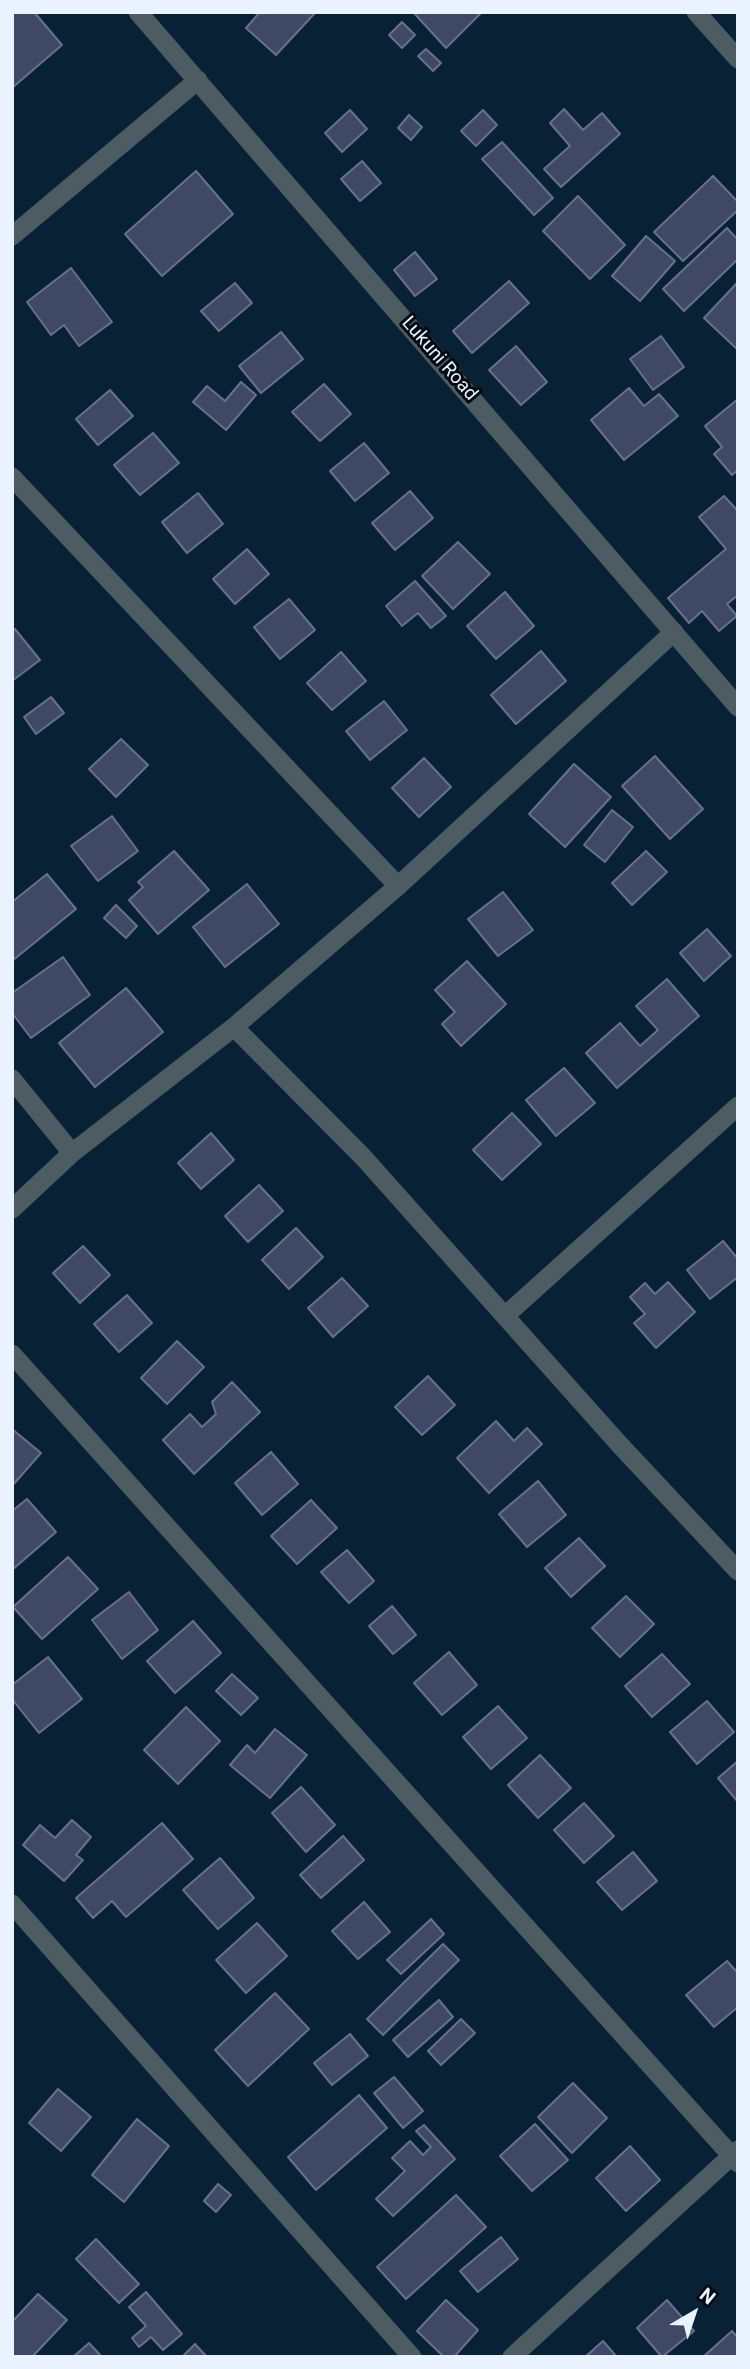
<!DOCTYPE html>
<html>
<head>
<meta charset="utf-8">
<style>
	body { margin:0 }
	#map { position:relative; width:750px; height:2369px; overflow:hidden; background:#092135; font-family:Roboto,sans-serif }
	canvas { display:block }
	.frame { position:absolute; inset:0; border:14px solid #e8f3ff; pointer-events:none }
	.north { position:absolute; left:659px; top:2278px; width:70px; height:70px; -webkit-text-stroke:5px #030a12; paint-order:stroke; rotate:39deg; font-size:19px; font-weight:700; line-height:28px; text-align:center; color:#e8f3ff }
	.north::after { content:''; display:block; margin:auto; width:24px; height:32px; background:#e8f3ff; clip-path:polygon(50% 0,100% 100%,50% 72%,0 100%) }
</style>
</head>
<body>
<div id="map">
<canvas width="750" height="2369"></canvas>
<div class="frame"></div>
<div class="north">N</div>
</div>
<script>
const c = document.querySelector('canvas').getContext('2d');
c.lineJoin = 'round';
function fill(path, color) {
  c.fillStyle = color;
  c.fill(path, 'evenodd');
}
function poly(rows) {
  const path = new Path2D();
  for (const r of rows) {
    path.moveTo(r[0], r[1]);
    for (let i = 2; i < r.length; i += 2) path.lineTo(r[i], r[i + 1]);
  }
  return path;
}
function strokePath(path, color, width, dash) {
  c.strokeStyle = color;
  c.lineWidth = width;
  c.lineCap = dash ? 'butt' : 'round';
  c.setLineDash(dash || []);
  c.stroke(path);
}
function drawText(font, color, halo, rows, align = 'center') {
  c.font = font + ' Roboto,sans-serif';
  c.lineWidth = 6;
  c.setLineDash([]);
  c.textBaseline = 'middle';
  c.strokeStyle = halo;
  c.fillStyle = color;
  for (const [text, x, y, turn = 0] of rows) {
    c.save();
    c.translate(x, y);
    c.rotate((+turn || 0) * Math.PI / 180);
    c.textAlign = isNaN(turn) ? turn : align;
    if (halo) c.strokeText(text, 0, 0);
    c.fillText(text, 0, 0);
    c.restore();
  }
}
const building = poly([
	[12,12,34,12,62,45,12,88,12,12],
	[260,12,314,12,315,13,276,55,246,28,260,12],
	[413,12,482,12,446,48,413,12],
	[402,22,415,35,402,48,389,35,402,22],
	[426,49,441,63,433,71,418,56,426,49],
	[564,109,583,130,602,113,620,134,561,187,544,169,570,146,550,123,564,109],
	[350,110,367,129,342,152,325,133,350,110],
	[483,110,497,125,476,146,461,131,483,110],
	[409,115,422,127,411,140,398,128,409,115],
	[502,142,553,198,534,215,482,159,502,142],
	[362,161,381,183,360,201,341,179,362,161],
	[196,171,233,214,162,276,125,234,196,171],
	[713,176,738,202,738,210,683,261,654,232,713,176],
	[578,196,625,245,590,279,543,231,578,196],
	[727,228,738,240,738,259,684,311,663,289,727,228],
	[646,236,675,261,640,301,612,276,646,236],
	[415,252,437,279,415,296,394,270,415,252],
	[71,268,112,322,79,346,64,325,51,335,27,302,71,268],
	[509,281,529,303,472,353,453,331,509,281],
	[235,283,252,303,219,331,201,311,235,283],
	[737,283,738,283,738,350,704,318,737,283],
	[281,332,303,359,261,393,239,366,281,332],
	[661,336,684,367,653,390,630,359,661,336],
	[516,346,547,382,521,405,489,370,516,346],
	[241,382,256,395,226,430,193,402,207,386,225,401,241,382],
	[324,384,351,414,320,441,292,412,324,384],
	[629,388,644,406,659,394,678,416,624,460,591,420,629,388],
	[110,390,133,416,98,445,76,419,110,390],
	[738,399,738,470,732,475,714,454,722,447,705,426,738,399],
	[153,433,179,463,140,495,114,465,153,433],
	[364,443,389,473,355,501,330,471,364,443],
	[410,491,433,518,395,550,372,523,410,491],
	[198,493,223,524,187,553,162,522,198,493],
	[724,496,738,511,738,595,727,604,737,616,719,631,702,611,689,623,668,598,726,549,699,517,724,496],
	[458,542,490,574,453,609,422,576,458,542],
	[247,549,269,574,235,604,213,579,247,549],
	[415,581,446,616,431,628,418,613,402,626,386,606,415,581],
	[505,592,534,626,496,659,467,626,505,592],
	[289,599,315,630,280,659,254,627,289,599],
	[15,629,40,660,12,681,12,632,15,629],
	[541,651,566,681,516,724,491,695,541,651],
	[341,652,366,681,332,710,307,683,341,652],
	[51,697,64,713,36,734,24,717,51,697],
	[384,701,407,730,370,760,346,731,384,701],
	[121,739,148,765,116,797,89,769,121,739],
	[655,756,703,809,670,839,622,786,655,756],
	[424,758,451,787,419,817,392,788,424,758],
	[574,764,611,797,565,847,529,814,574,764],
	[612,810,633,827,605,862,584,845,612,810],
	[112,816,138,851,98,881,71,846,112,816],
	[174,851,209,890,158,934,129,900,143,887,138,882,174,851],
	[646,851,667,872,632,905,612,883,646,851],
	[47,874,76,909,12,961,12,902,47,874],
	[247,884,279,924,225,967,193,927,247,884],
	[503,892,533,930,498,956,468,919,503,892],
	[116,905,137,926,126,938,104,918,116,905],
	[707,929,731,956,704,981,680,953,707,929],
	[63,957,90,995,31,1038,12,1013,12,993,63,957],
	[467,961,506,1004,461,1046,442,1024,455,1012,435,990,467,961],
	[667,979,699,1016,617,1088,586,1053,620,1023,640,1046,658,1030,636,1006,667,979],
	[126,988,163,1032,95,1087,59,1043,126,988],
	[564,1068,595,1103,556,1136,526,1100,564,1068],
	[512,1113,541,1144,502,1180,473,1150,512,1113],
	[211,1133,234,1160,201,1189,178,1163,211,1133],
	[259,1185,283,1211,248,1242,225,1216,259,1185],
	[296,1228,323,1257,289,1289,262,1260,296,1228],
	[723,1241,738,1259,738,1277,710,1299,687,1270,723,1241],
	[83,1246,110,1275,80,1303,53,1273,83,1246],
	[342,1278,368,1306,333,1337,308,1308,342,1278],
	[668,1282,695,1312,656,1348,634,1323,645,1314,630,1297,645,1283,655,1294,668,1282],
	[127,1295,152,1323,119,1352,94,1324,127,1295],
	[177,1341,204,1367,167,1404,141,1378,177,1341],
	[428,1376,455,1405,422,1435,395,1407,428,1376],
	[232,1382,260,1412,194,1474,163,1440,190,1414,202,1427,216,1414,212,1402,232,1382],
	[496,1421,514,1441,527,1428,542,1444,489,1493,457,1458,496,1421],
	[12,1429,41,1453,12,1486,12,1429],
	[271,1452,298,1484,262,1515,235,1483,271,1452],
	[538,1481,566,1515,527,1547,499,1514,538,1481],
	[27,1499,56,1532,12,1570,12,1511,27,1499],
	[311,1500,337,1528,297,1564,271,1536,311,1500],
	[579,1538,605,1566,571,1597,545,1568,579,1538],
	[347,1550,374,1581,349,1603,321,1572,347,1550],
	[68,1557,98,1589,42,1639,13,1607,68,1557],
	[129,1592,158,1630,122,1659,92,1620,129,1592],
	[626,1596,654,1624,620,1657,592,1628,626,1596],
	[392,1606,416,1635,393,1654,369,1626,392,1606],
	[193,1621,221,1653,175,1693,147,1661,193,1621],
	[449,1652,477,1685,442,1715,414,1683,449,1652],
	[662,1654,690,1684,652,1717,625,1686,662,1654],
	[48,1657,82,1699,39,1733,12,1699,12,1685,48,1657],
	[232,1674,258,1698,241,1715,216,1691,232,1674],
	[707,1701,734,1732,697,1764,670,1732,707,1701],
	[498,1706,527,1738,491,1769,463,1737,498,1706],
	[186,1707,220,1741,178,1784,144,1750,186,1707],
	[275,1729,307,1755,270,1798,230,1765,247,1745,255,1753,275,1729],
	[540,1755,571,1788,538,1818,508,1785,540,1755],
	[738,1761,738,1802,718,1778,738,1761],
	[301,1787,335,1825,306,1852,272,1813,301,1787],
	[584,1803,614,1836,584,1863,554,1830,584,1803],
	[72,1820,91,1837,76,1855,83,1860,64,1881,23,1845,40,1825,55,1838,72,1820],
	[162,1823,193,1859,126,1917,112,1901,93,1918,76,1898,162,1823],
	[343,1836,364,1860,321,1898,300,1875,343,1836],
	[633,1852,657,1881,622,1910,597,1882,633,1852],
	[220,1858,254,1898,218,1929,183,1890,220,1858],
	[364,1902,390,1932,358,1959,332,1931,364,1902],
	[431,1919,444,1934,401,1974,387,1960,431,1919],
	[257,1923,287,1956,246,1993,216,1960,257,1923],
	[443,1944,459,1960,383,2035,367,2019,443,1944],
	[727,1961,738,1973,738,2007,714,2027,686,1995,727,1961],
	[275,1993,309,2029,248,2086,215,2050,275,1993],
	[439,2000,453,2017,408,2057,393,2040,439,2000],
	[461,2019,475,2033,441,2065,428,2051,461,2019],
	[350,2034,368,2056,332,2085,314,2063,350,2034],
	[394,2077,423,2111,403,2128,374,2093,394,2077],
	[573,2083,607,2118,572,2153,538,2117,573,2083],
	[58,2089,91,2117,61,2151,29,2123,58,2089],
	[359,2095,387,2128,316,2190,288,2157,359,2095],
	[137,2119,169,2146,124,2202,92,2175,137,2119],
	[535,2124,568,2160,532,2191,500,2156,535,2124],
	[424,2125,455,2159,393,2216,376,2199,405,2171,392,2158,410,2141,423,2155,431,2147,416,2131,424,2125],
	[630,2146,660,2180,626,2211,596,2178,630,2146],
	[218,2184,231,2195,216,2212,204,2201,218,2184],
	[456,2195,486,2227,406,2299,377,2267,456,2195],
	[501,2237,518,2259,478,2292,460,2271,501,2237],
	[96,2239,139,2284,119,2303,76,2259,96,2239],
	[146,2292,182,2334,163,2350,151,2337,139,2347,132,2338,146,2326,129,2307,146,2292],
	[38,2294,67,2320,32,2357,12,2357,12,2322,38,2294],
	[446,2300,478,2330,454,2357,444,2357,417,2331,446,2300],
	[667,2300,694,2331,662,2357,637,2328,667,2300],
	[732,2331,738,2338,738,2357,703,2357,732,2331],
	[603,2341,617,2357,585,2357,603,2341],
	[89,2343,102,2357,73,2357,89,2343],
	[195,2344,207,2357,182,2357,195,2344]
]);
fill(building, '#3f4864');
strokePath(building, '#67708e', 2);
strokePath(poly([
	[138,12,738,707],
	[696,12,738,59],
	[12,236,198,80],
	[12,477,398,886],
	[674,632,398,886,234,1027,363,1157,619,1444,738,1571],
	[12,1079,72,1153],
	[12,1209,72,1153,234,1027],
	[506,1315,738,1106],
	[12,1354,738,2163],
	[12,1904,412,2357],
	[512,2357,738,2150]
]), '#4c5c62', 19);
drawText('19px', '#e8f3ff', '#030a12', [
	["Lukuni Road",439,359,49]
]);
</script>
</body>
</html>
